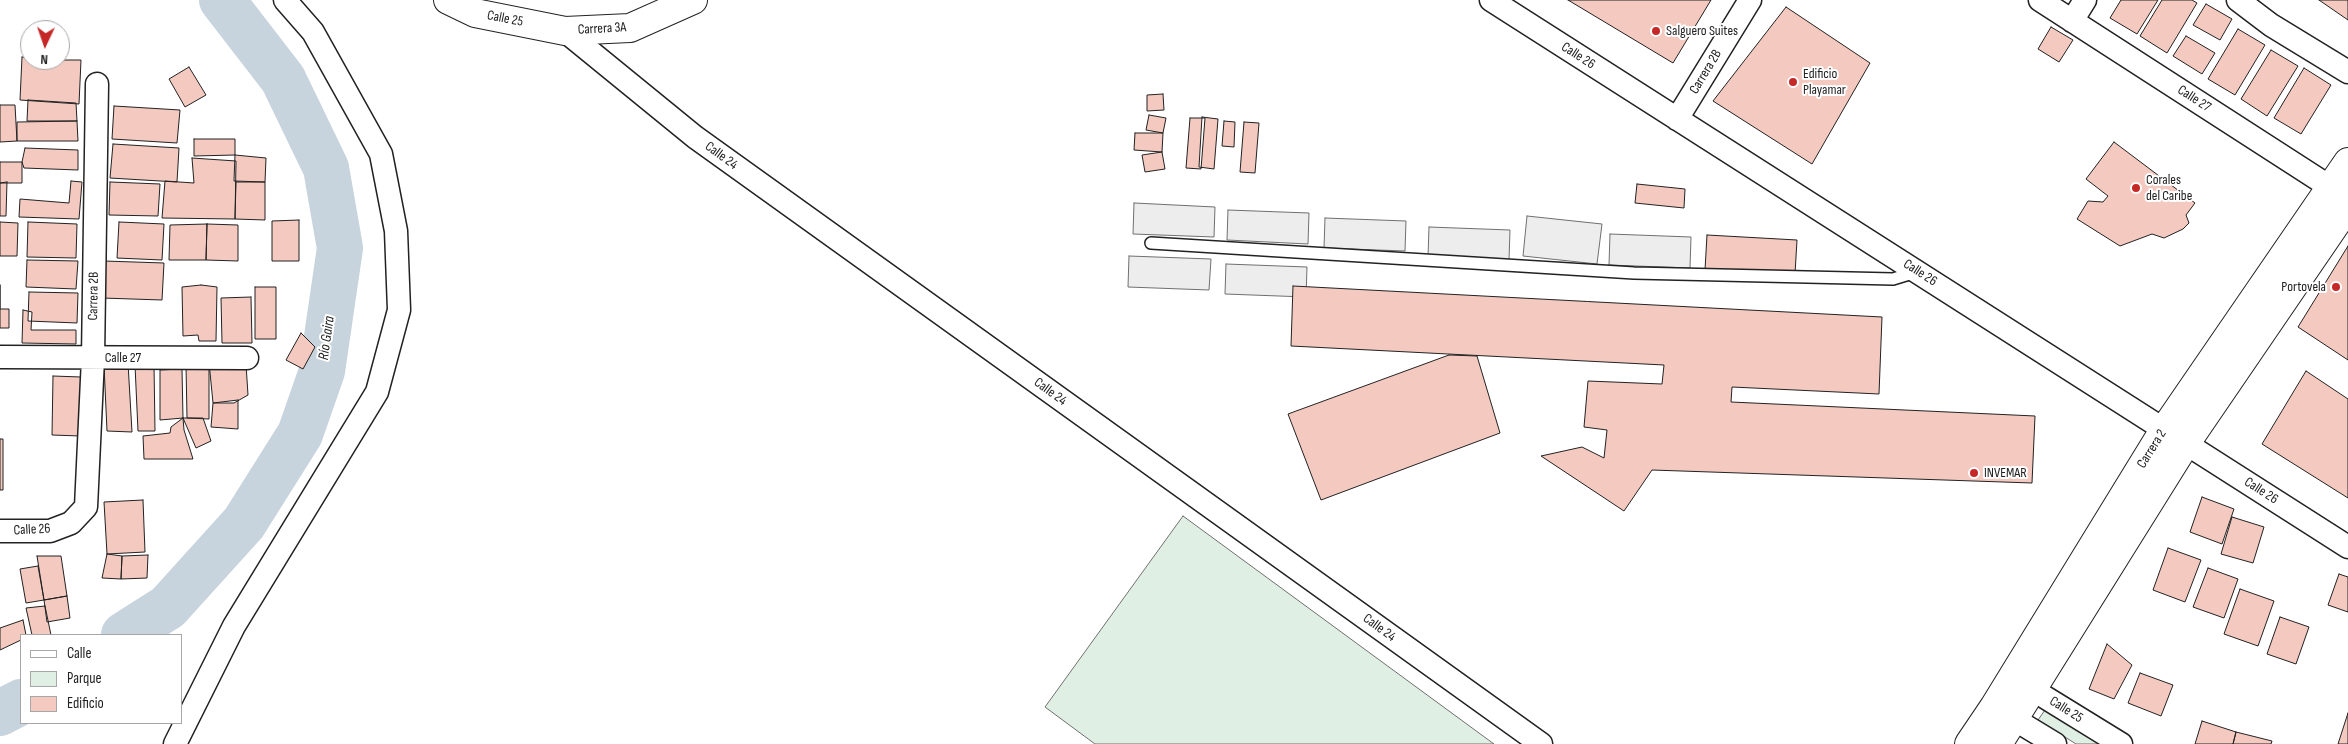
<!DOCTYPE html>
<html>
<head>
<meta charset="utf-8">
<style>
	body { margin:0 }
	#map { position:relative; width:2348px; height:744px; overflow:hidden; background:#fff; font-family:"Sofia Sans Condensed",sans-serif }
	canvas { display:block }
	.legend { position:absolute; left:20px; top:634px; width:162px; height:90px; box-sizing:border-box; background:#fff; border:1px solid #a7a7a7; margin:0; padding:6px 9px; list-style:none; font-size:15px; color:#222 }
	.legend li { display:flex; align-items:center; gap:10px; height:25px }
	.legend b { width:25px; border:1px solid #a7a7a7 }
	.north { position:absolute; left:20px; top:20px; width:50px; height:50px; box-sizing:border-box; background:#fff; border:1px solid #a7a7a7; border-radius:50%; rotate:183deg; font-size:14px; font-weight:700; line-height:20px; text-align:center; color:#222 }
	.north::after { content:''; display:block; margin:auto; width:18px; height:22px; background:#c62828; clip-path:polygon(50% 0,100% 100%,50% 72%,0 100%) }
</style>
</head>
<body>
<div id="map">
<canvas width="2348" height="744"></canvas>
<ul class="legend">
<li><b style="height:6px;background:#fff"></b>Calle</li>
<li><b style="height:14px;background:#e0efe3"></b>Parque</li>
<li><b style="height:14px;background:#f3c9c0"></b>Edificio</li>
</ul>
<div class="north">N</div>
</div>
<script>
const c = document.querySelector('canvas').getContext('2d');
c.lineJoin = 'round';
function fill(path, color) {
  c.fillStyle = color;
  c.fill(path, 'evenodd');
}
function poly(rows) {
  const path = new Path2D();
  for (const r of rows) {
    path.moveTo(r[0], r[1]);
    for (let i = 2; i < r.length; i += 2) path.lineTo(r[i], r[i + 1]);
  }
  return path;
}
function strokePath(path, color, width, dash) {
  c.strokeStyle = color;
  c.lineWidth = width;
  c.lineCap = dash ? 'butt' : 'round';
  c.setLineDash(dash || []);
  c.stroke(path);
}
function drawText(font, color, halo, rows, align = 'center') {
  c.font = font + ' "Sofia Sans Condensed",sans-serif';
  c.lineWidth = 4;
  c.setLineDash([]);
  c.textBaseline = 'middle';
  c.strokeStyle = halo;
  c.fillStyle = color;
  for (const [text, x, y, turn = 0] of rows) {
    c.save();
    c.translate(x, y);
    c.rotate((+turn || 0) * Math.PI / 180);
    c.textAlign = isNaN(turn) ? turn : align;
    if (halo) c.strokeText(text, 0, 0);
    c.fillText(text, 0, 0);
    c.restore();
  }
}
const green = poly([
	[1183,516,1494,744,1095,744,1045,707,1183,516],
	[2047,707,2106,744,2076,744,2038,720,2047,707]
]);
fill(green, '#e0efe3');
strokePath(green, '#6f6f6f', 1);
const parking = poly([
	[1134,203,1215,207,1214,237,1133,234,1134,203],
	[1228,210,1309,213,1308,244,1227,240,1228,210],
	[1527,216,1602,224,1597,264,1523,256,1527,216],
	[1325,218,1406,221,1405,251,1324,248,1325,218],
	[1429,227,1510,230,1509,260,1428,257,1429,227],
	[1610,234,1691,237,1690,268,1609,265,1610,234],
	[1129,256,1211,259,1209,290,1128,287,1129,256],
	[1226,264,1307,267,1306,297,1225,294,1226,264]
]);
fill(parking, '#ededed');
strokePath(parking, '#6f6f6f', 1);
strokePath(poly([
	[124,635,168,607,244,523,300,434,322,371,340,248,326,168,283,79,222,0],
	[0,713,21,702]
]), '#c7d3dd', 46);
const building = poly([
	[1568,0,1711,0,1673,63,1568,0],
	[2121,0,2158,0,2137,34,2110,18,2121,0],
	[2162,0,2192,0,2197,3,2167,53,2140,36,2162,0],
	[2319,0,2348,0,2348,20,2319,0],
	[2206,4,2232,19,2220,40,2193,25,2206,4],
	[1786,7,1870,63,1812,164,1713,101,1786,7],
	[2051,27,2073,40,2059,62,2038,49,2051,27],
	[2238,29,2265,45,2235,95,2208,79,2238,29],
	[2186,36,2215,53,2202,74,2173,56,2186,36],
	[2271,50,2298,66,2267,116,2241,99,2271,50],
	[22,57,30,58,30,60,81,60,79,104,20,100,22,57],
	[189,67,206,95,185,107,169,79,189,67],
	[2304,68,2331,85,2301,134,2274,118,2304,68],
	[1163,94,1164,110,1147,111,1147,95,1163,94],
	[28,100,76,103,77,121,27,121,28,100],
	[0,105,15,105,17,141,0,142,0,105],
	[114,106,180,110,177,143,112,139,114,106],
	[1149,115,1166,118,1163,133,1146,130,1149,115],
	[1202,117,1218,119,1214,169,1199,167,1202,117],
	[1190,118,1205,118,1201,169,1186,168,1190,118],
	[77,121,78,141,17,141,17,122,77,121],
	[1224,121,1235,122,1234,147,1222,146,1224,121],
	[1244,122,1259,123,1255,173,1240,172,1244,122],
	[1135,133,1163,133,1162,152,1134,150,1135,133],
	[194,139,235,139,235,155,194,156,194,139],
	[2114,142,2195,203,2186,215,2189,223,2183,229,2164,238,2152,234,2120,246,2077,219,2088,201,2103,202,2108,196,2086,179,2114,142],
	[113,144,179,148,177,182,110,178,113,144],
	[25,148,78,150,78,170,24,168,22,162,25,148],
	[1162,152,1165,169,1145,172,1142,155,1162,152],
	[235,155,266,158,265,182,234,181,235,155],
	[192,158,236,161,235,219,162,218,165,181,194,183,192,158],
	[0,162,22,162,22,183,0,183,0,162],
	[71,181,82,182,79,219,19,217,20,199,69,203,71,181],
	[7,182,6,216,0,216,0,183,7,182],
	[110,182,160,184,158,216,109,215,110,182],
	[236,182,265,182,265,220,235,219,236,182],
	[1637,184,1685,189,1684,208,1635,203,1637,184],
	[299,220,299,261,272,261,272,221,299,220],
	[0,222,18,223,17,256,0,256,0,222],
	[28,222,77,224,76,258,27,257,28,222],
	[119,222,164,224,162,260,117,258,119,222],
	[207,224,206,260,169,260,170,225,207,224],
	[207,224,238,225,238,261,206,260,207,224],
	[1707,235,1797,240,1795,274,1705,270,1707,235],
	[2348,246,2348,360,2298,327,2348,246],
	[27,260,78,261,76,289,26,287,27,260],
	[104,261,164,263,162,300,102,298,104,261],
	[0,285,0,309,9,309,9,328,0,328,0,285],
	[201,285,217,287,216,341,199,341,198,335,183,336,182,287,201,285],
	[1293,286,1882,317,1879,394,1732,387,1731,402,2035,416,2032,483,1652,470,1624,511,1541,456,1582,447,1604,458,1607,430,1584,427,1588,381,1662,384,1664,365,1291,346,1293,286],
	[255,287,276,287,276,339,255,339,255,287],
	[29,292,78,293,77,323,28,321,29,292],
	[251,297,252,343,222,343,221,298,251,297],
	[23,310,32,312,31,330,76,330,76,344,22,343,23,310],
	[301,333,315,347,303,369,286,360,301,333],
	[1449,355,1477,356,1500,433,1321,500,1288,414,1449,355],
	[209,362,209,419,187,418,186,365,209,362],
	[209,362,246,364,248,395,234,403,213,403,209,362],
	[128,363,132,432,107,431,104,365,128,363],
	[135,365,154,365,155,431,138,431,135,365],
	[182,369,183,418,160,420,160,370,182,369],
	[2306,371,2348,399,2348,498,2262,444,2306,371],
	[53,376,81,377,80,436,52,435,53,376],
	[238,400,238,429,211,427,213,403,238,400],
	[183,418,203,418,211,441,196,448,183,418],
	[183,418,184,430,193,459,144,459,143,436,170,433,171,427,183,418],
	[0,439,3,439,3,490,0,490,0,439],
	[2202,497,2234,509,2222,544,2190,532,2202,497],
	[143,500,145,552,107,554,104,502,143,500],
	[2232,517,2264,527,2253,563,2221,554,2232,517],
	[2168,548,2201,560,2185,602,2153,590,2168,548],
	[107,554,122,556,121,579,102,578,107,554],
	[148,555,147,578,121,579,122,556,148,555],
	[37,556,61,556,67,596,44,600,37,556],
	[38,566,44,600,26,603,20,569,38,566],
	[2208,568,2238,579,2224,618,2193,607,2208,568],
	[2339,574,2348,577,2348,612,2328,605,2339,574],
	[2240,589,2274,601,2258,646,2224,634,2240,589],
	[67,596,70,618,47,622,44,600,67,596],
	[45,606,51,635,32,635,26,608,45,606],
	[2280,617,2309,627,2296,664,2267,654,2280,617],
	[23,620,26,635,21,635,21,640,0,650,0,628,23,620],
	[2107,644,2132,665,2114,699,2089,689,2107,644],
	[2140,673,2173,685,2161,716,2128,703,2140,673],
	[2348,713,2348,744,2338,744,2348,713],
	[2202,721,2236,732,2233,744,2195,744,2202,721],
	[2236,732,2272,741,2271,744,2233,744,2236,732]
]);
fill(building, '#f3c9c0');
strokePath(building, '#222', 1);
const service = poly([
	[1151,243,1634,273,1893,279,1916,272]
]);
const minor = poly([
	[1491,0,2348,547],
	[2040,0,2344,196],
	[2238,0,2271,25,2348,72],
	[2072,21,2085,0],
	[565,31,695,137,1541,744],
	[1677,119,1750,0],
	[0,357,247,358],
	[0,531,50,531,71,523,86,507,93,358,97,84],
	[2017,680,2121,744],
	[1999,710,2055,744],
	[175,744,234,626,377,392,399,310,396,231,381,154,313,32,285,0]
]);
const tertiary = poly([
	[448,0,475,13,565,31,630,28,693,0],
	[1969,744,1994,707,2164,430,2348,162],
	[1998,744,2186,443,2348,206]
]);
strokePath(service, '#222', 14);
strokePath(minor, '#222', 25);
strokePath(tertiary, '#222', 30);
strokePath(service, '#fff', 11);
strokePath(minor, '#fff', 22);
strokePath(tertiary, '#fff', 28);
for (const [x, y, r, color] of [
	[1656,31,5,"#c62828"],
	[1793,82,5,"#c62828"],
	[2136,188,5,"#c62828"],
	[2336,287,5,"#c62828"],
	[1974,473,5,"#c62828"]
]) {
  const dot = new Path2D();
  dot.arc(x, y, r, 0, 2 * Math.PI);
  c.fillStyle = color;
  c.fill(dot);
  strokePath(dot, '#fff', 2);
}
drawText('14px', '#222', '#fff', [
	["Calle 25",505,19,11],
	["Carrera 3A",602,29,-3],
	["Calle 26",1578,56,33],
	["Carrera 2B",1706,72,-59],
	["Calle 27",2194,99,33],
	["Calle 24",721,156,36],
	["Calle 26",1920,273,33],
	["Carrera 2B",94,296,-89],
	["Calle 27",123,358],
	["Calle 24",1050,392,36],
	["Carrera 2",2152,449,-58],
	["Calle 26",2261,491,33],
	["Calle 26",32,530,-3],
	["Calle 24",1379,628,36],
	["Calle 25",2066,710,32]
]);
drawText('14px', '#222', '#fff', [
	["Salguero Suites",1666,31],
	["Edificio",1803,74],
	["Playamar",1803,90],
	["Corales",2146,180],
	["del Caribe",2146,196],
	["Portovela",2326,287,"right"],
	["INVEMAR",1984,473]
], 'left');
drawText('italic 15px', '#222', '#fff', [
	["Río Gaira",327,338,-82]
]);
</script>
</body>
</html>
